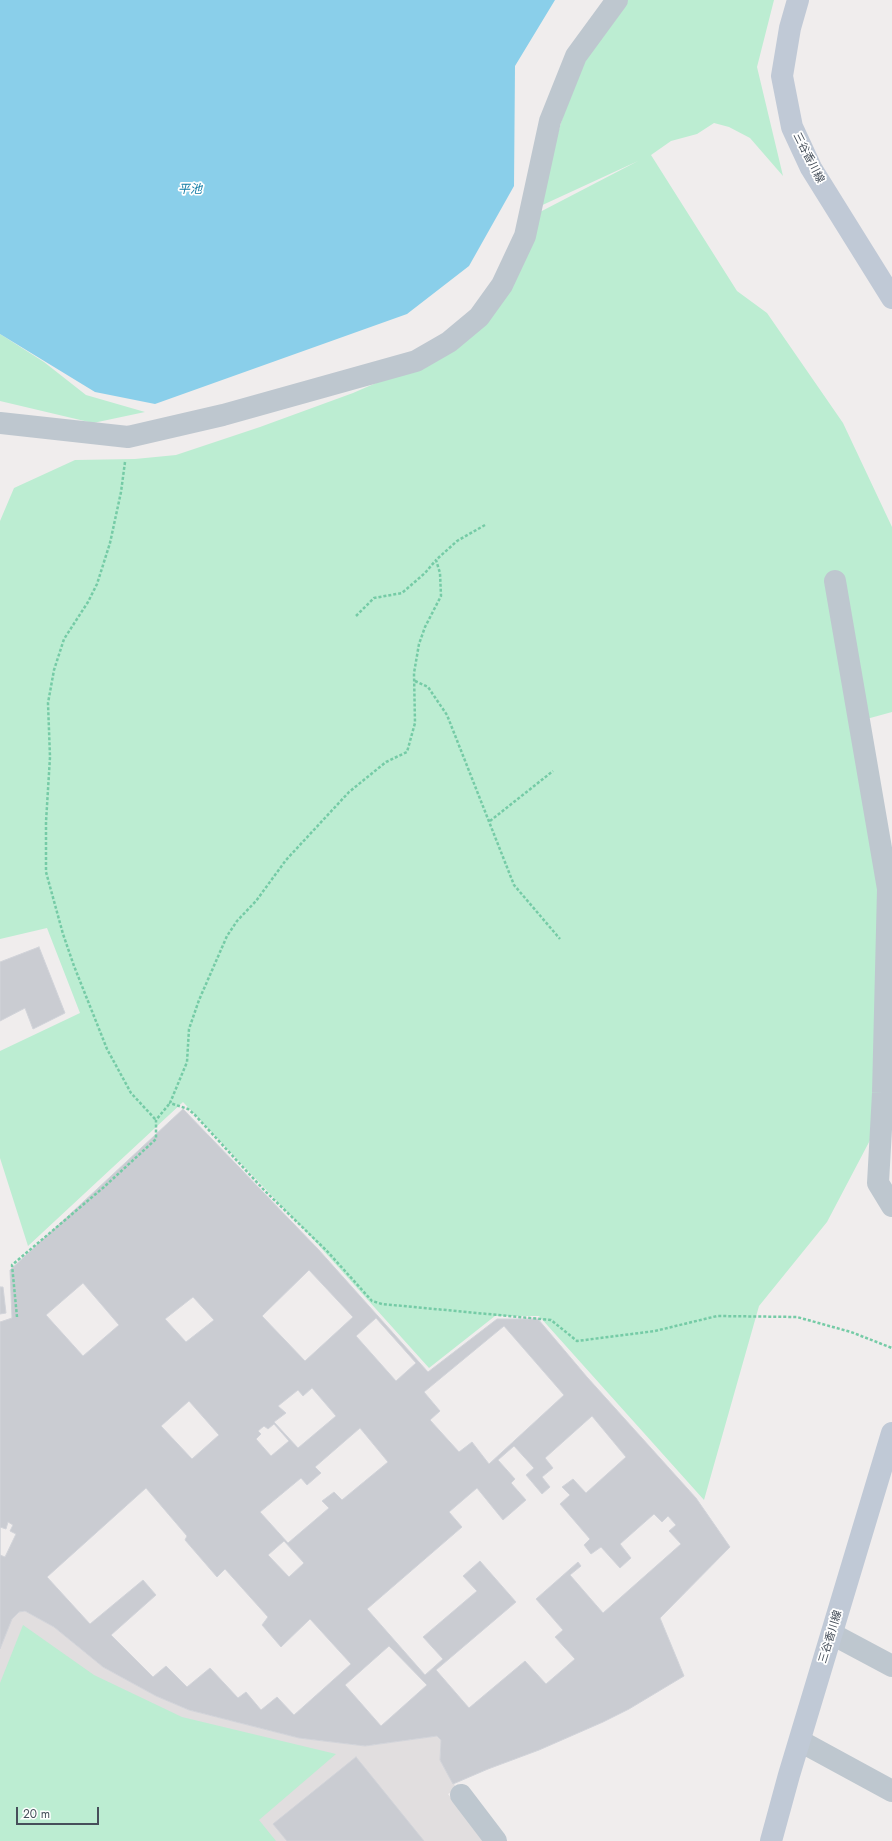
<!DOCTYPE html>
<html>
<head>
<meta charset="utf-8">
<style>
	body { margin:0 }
	#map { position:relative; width:892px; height:1841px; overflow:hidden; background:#f0eded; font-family:Jost,sans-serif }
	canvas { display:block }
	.scale { position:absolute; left:16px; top:1807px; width:83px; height:18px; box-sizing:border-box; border:2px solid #464f5a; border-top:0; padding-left:5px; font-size:12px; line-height:14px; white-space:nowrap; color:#464f5a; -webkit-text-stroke:3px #fff; paint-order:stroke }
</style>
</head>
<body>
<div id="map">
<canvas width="892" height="1841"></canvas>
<div class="scale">20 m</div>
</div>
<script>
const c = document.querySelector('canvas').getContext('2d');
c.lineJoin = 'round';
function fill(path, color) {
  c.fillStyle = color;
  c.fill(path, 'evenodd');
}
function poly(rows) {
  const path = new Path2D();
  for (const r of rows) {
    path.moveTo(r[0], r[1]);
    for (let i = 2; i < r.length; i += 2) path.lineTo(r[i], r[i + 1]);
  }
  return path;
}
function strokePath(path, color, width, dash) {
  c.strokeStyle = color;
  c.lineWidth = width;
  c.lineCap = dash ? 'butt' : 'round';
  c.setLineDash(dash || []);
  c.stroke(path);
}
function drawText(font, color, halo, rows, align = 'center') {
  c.font = font + ' Jost,"Noto Sans JP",sans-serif';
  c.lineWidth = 3.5;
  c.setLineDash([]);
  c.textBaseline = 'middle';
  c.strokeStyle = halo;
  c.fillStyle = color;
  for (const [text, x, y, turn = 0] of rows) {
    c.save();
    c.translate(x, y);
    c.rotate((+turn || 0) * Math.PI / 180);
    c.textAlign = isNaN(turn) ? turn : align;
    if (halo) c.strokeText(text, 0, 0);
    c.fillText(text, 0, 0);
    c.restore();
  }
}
fill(poly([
	[25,1611,54,1627,103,1667,156,1696,189,1710,299,1738,365,1746,437,1736,441,1740,440,1760,457,1789,448,1794,484,1841,0,1841,0,1649,12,1619,19,1612]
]), '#e1dedf');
fill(poly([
	[622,0,774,0,757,67,783,176,750,138,729,127,714,123,697,134,671,141,651,155,737,291,767,313,843,423,892,527,892,712,852,723,892,947,878,1125,827,1222,759,1306,704,1500,539,1316,495,1316,429,1368,313,1239,183,1102,28,1246,0,1158,0,1051,80,1013,47,928,0,939,0,521,14,488,75,460,135,459,176,455,260,427,353,393,413,367,454,346,538,213,638,161,536,208,580,58],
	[0,334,44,362,86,395,145,412,93,423,0,401],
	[23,1625,94,1675,182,1717,336,1754,259,1820,276,1841,0,1841,0,1683]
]), '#bcedd2');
fill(poly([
	[0,0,555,0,515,66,514,186,469,266,407,314,155,404,95,392,0,334]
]), '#8acfea');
const building = poly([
	[39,947,65,1013,33,1029,25,1008,0,1021,0,962,39,947],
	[183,1109,318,1249,428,1372,497,1319,538,1319,587,1377,696,1498,730,1547,660,1618,684,1676,629,1709,603,1722,539,1750,488,1769,453,1784,440,1760,441,1740,437,1736,365,1746,299,1738,189,1710,156,1696,103,1667,54,1627,25,1611,19,1612,12,1619,0,1649,0,1322,12,1318,10,1270,183,1109],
	[309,1270,353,1317,305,1361,262,1316,309,1270],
	[83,1283,119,1325,83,1356,46,1315,83,1283],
	[0,1287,3,1287,6,1313,0,1314,0,1287],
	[193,1297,214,1320,186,1342,165,1319,193,1297],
	[376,1318,416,1363,396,1381,356,1336,376,1318],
	[504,1326,564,1395,489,1464,472,1442,459,1452,430,1420,440,1411,424,1392,504,1326],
	[312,1388,336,1416,298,1448,274,1422,286,1413,278,1406,298,1390,303,1396,312,1388],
	[189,1401,219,1435,192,1459,161,1426,189,1401],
	[592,1416,626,1457,586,1493,573,1479,562,1487,570,1495,560,1504,590,1539,584,1545,591,1554,601,1547,620,1568,631,1558,620,1544,654,1514,662,1522,668,1516,676,1525,669,1531,681,1544,603,1613,570,1575,581,1566,578,1562,536,1599,563,1630,555,1637,575,1659,546,1684,525,1661,469,1708,436,1670,516,1602,480,1561,463,1576,477,1591,423,1637,443,1659,425,1675,367,1609,462,1527,449,1512,477,1488,503,1520,526,1500,511,1483,515,1479,498,1460,514,1446,534,1468,526,1475,542,1494,550,1487,542,1477,553,1468,545,1458,592,1416],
	[274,1424,289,1441,271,1456,256,1439,261,1434,258,1431,264,1426,268,1429,274,1424],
	[360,1428,388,1462,342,1500,334,1492,322,1501,329,1508,288,1543,260,1512,301,1478,307,1485,321,1473,315,1467,360,1428],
	[146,1488,187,1536,185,1540,217,1577,225,1569,268,1617,262,1625,281,1647,310,1619,351,1664,294,1715,277,1697,261,1710,246,1692,238,1698,210,1668,187,1687,166,1666,153,1677,111,1635,156,1595,143,1580,90,1624,47,1577,146,1488],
	[8,1522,13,1525,10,1531,16,1534,5,1557,0,1555,0,1527,6,1529,8,1522],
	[284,1541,304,1563,289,1577,268,1555,284,1541],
	[389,1646,427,1685,381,1726,345,1685,389,1646],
	[356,1757,424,1841,287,1841,273,1824,356,1757]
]);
fill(building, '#caccd2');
strokePath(building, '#d1d3d9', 1);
strokePath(poly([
	[125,462,121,492,110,543,97,584,88,602,64,639,54,670,48,703,50,757,46,822,46,872,63,934,74,966,107,1049,131,1093,156,1120],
	[485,525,457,541,436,560,440,573,441,596,425,627,419,644,414,673,415,723,407,752,386,762,349,792,286,860,256,901,237,921,227,936,199,1000,189,1029,187,1062,170,1103,188,1109,194,1114,264,1190,327,1251,372,1301,382,1304,551,1320,577,1341,655,1331,717,1316,797,1317,851,1332,892,1348],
	[356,616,374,598,402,593,425,573,436,560],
	[415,681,428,687,447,715,514,885,560,939],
	[490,821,553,771],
	[17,1317,12,1265,104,1187,156,1139,156,1120,170,1103]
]), '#75cba6', 2.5, [3, 2]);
strokePath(poly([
	[0,423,128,437,223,415,416,361,449,342,479,317,502,285,525,236,550,121,576,56,617,0],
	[835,581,888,889,883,1093,878,1183,892,1206],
	[832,1634,892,1666],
	[800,1741,892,1791],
	[461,1795,496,1841]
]), '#bec7cf', 22);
strokePath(poly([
	[798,0,790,28,782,76,792,127,811,168,892,298],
	[771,1841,789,1775,892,1433]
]), '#c0c9d6', 22);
drawText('11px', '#464f5a', '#fff', [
	["三谷香川線",808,158,63],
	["三谷香川線",831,1637,-73]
]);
drawText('italic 12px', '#0f7ba4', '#fff', [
	["平池",190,190]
]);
</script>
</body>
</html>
